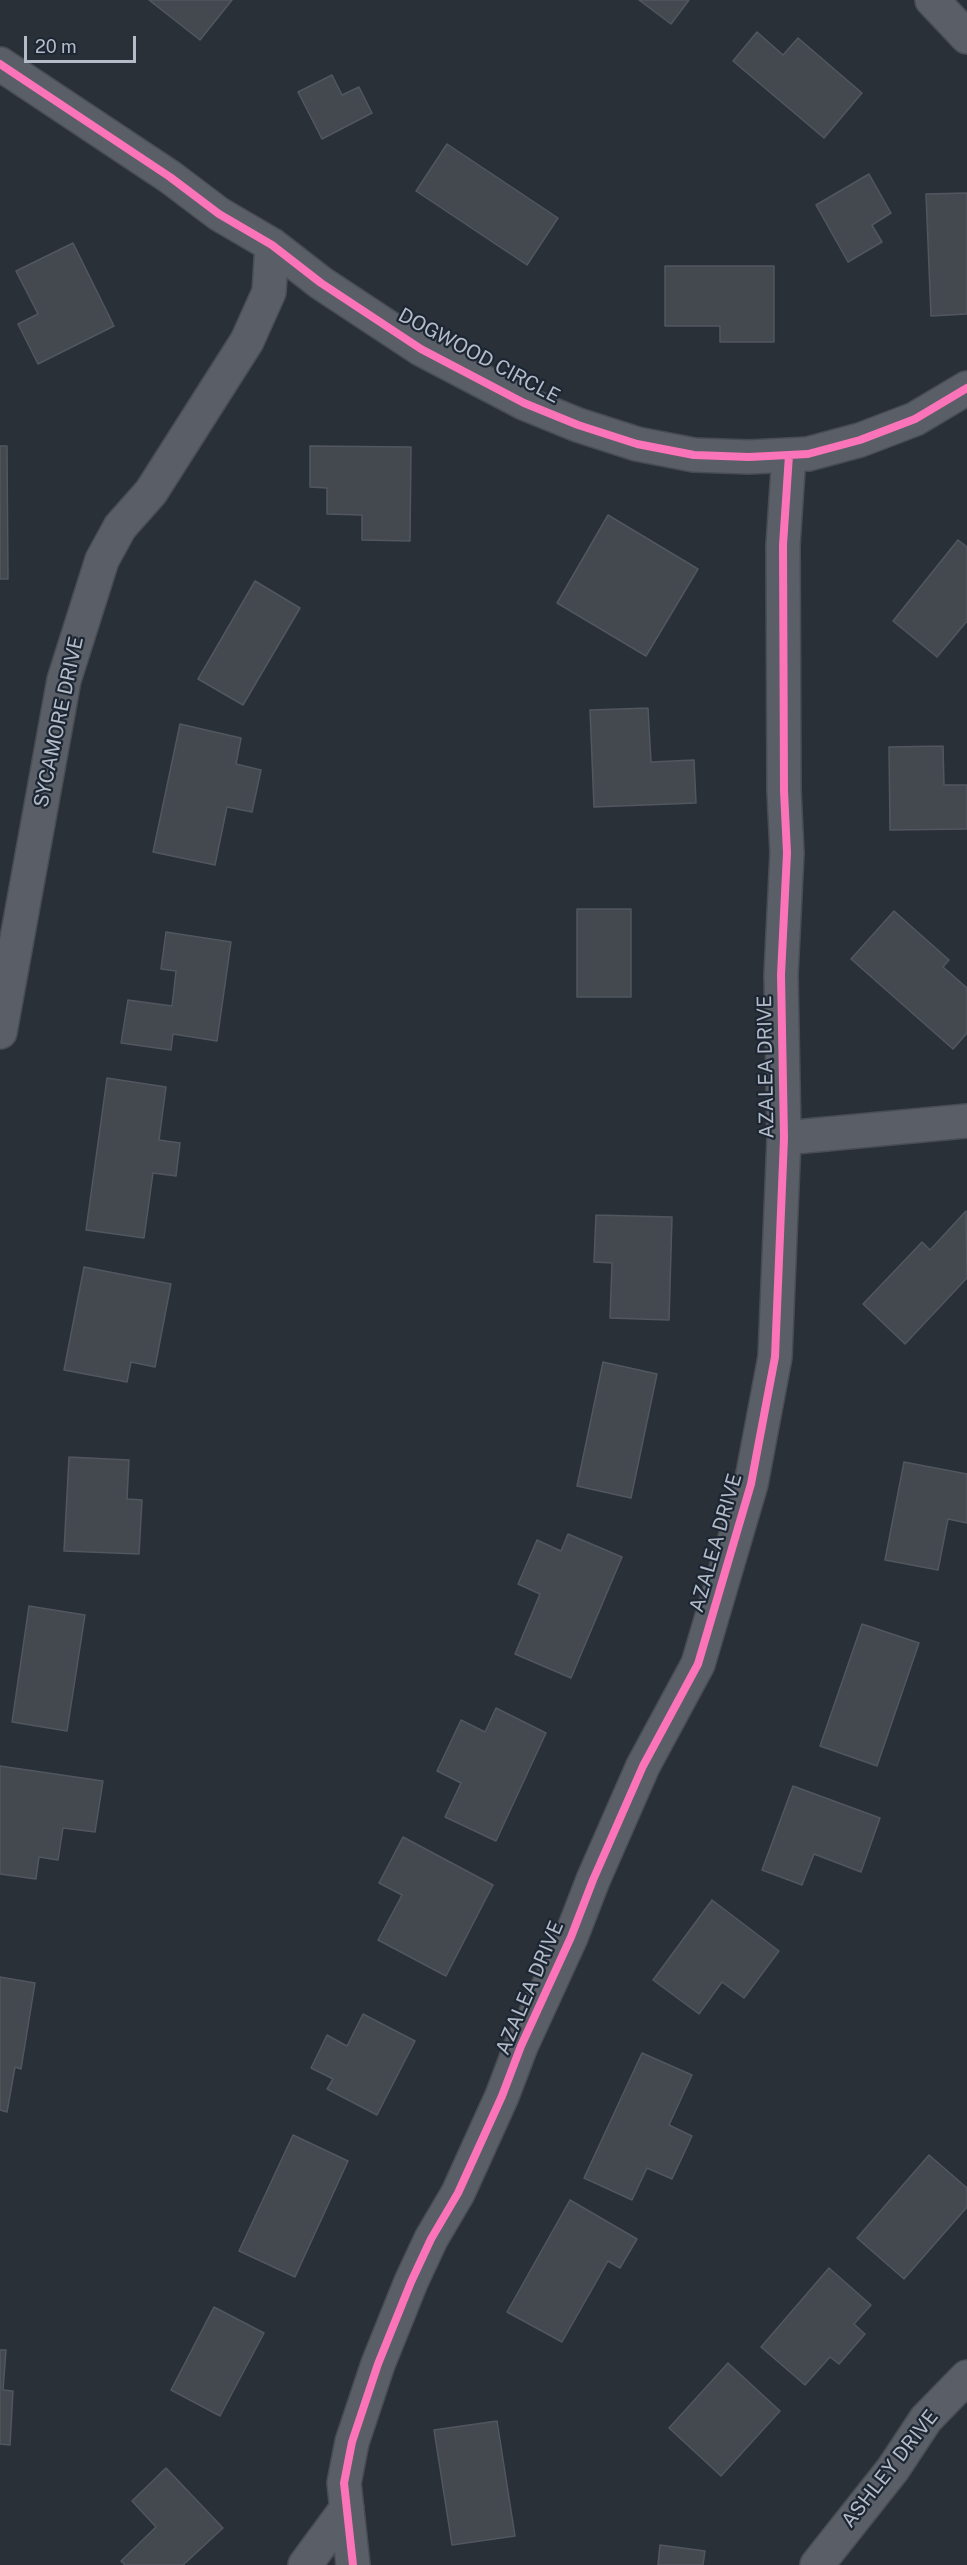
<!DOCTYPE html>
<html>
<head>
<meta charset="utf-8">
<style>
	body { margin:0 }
	#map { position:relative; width:967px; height:2565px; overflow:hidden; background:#2a3038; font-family:"Public Sans",sans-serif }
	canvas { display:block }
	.scale { position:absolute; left:24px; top:36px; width:112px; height:27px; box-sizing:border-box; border:3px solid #b4bcc9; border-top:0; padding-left:8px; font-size:18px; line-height:21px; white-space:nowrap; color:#b4bcc9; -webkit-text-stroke:4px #1d2633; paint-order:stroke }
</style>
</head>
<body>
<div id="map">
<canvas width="967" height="2565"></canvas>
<div class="scale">20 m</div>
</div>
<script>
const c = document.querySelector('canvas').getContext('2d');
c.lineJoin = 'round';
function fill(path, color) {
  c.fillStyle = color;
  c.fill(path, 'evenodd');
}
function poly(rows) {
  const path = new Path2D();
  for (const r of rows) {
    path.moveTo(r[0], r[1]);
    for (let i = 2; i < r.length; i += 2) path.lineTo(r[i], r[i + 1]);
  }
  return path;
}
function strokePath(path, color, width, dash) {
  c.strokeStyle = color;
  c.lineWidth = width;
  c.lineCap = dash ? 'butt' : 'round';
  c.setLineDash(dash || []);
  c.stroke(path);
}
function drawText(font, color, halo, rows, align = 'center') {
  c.font = font + ' "Public Sans",sans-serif';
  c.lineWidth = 4.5;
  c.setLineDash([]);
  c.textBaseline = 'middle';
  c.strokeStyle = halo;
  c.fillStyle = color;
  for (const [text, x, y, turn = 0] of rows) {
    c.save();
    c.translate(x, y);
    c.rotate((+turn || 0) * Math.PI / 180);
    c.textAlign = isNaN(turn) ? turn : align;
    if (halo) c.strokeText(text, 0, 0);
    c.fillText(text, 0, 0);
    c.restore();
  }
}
const building = poly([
	[149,0,232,0,200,40,149,0],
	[639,0,689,0,671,24,639,0],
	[757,32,783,55,798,38,862,93,824,138,733,61,757,32],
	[332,75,342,95,359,87,372,113,322,139,298,92,332,75],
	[447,144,558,218,527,265,416,191,447,144],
	[869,174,891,213,872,225,882,242,848,262,816,205,869,174],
	[967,193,967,314,931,316,926,194,967,193],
	[73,243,114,326,38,364,18,324,38,314,16,271,73,243],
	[665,266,774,266,774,342,720,342,720,326,665,326,665,266],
	[0,446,7,446,8,579,0,579,0,446],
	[310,446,411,447,410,541,362,540,362,515,327,514,327,488,310,487,310,446],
	[608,515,698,569,646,656,557,603,608,515],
	[958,540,967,547,967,621,937,657,893,621,958,540],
	[255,581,300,608,243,705,198,679,255,581],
	[648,708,651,762,694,760,696,803,594,807,590,710,648,708],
	[180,724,241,738,236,764,261,770,252,812,227,807,215,865,153,852,180,724],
	[943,746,944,785,967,785,967,829,890,830,889,747,943,746],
	[577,909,631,909,631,997,577,997,577,909],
	[894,911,949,960,943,967,967,988,967,1033,953,1049,851,959,894,911],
	[166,932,231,942,217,1041,173,1034,171,1050,121,1043,128,1000,172,1006,176,971,161,969,166,932],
	[107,1078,166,1087,159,1140,180,1143,176,1176,153,1173,144,1238,86,1230,107,1078],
	[966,1211,967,1278,905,1344,863,1304,922,1242,930,1250,966,1211],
	[596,1215,672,1217,669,1320,610,1318,612,1263,594,1262,596,1215],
	[84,1267,171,1284,155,1367,131,1362,127,1382,64,1370,84,1267],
	[603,1362,657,1374,631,1498,577,1486,603,1362],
	[69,1457,129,1460,127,1499,142,1500,139,1554,64,1551,69,1457],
	[904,1462,967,1474,967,1523,948,1519,938,1570,885,1560,904,1462],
	[568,1534,622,1557,571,1678,515,1654,540,1594,518,1584,537,1540,561,1551,568,1534],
	[29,1606,85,1615,67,1731,12,1722,29,1606],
	[862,1624,919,1643,877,1766,820,1746,862,1624],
	[496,1708,546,1733,496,1841,445,1817,461,1783,437,1771,461,1720,485,1732,496,1708],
	[0,1766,103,1781,95,1832,63,1828,58,1860,39,1857,36,1879,0,1874,0,1766],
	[793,1786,880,1818,861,1872,814,1854,802,1885,762,1870,793,1786],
	[403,1837,493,1885,446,1976,378,1940,402,1895,379,1883,403,1837],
	[712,1900,779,1951,744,1998,722,1982,699,2014,653,1980,712,1900],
	[0,1977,35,1983,21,2069,15,2067,7,2112,0,2110,0,1977],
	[363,2014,415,2041,377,2115,327,2089,333,2079,311,2068,327,2035,347,2046,363,2014],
	[642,2053,692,2075,669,2125,692,2136,672,2179,647,2168,632,2200,584,2178,642,2053],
	[293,2135,348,2161,295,2277,239,2251,293,2135],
	[929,2155,967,2188,967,2207,904,2279,857,2238,929,2155],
	[570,2200,637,2239,620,2268,608,2261,562,2342,507,2312,570,2200],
	[829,2268,871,2305,854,2324,865,2334,839,2364,830,2357,805,2385,761,2347,829,2268],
	[214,2307,264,2333,220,2416,171,2390,214,2307],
	[0,2350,6,2350,3,2390,13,2391,10,2445,0,2444,0,2350],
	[728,2363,780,2411,721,2476,669,2428,728,2363],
	[497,2421,515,2536,452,2545,434,2430,497,2421],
	[166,2468,223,2528,183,2565,125,2565,121,2561,156,2527,132,2501,166,2468],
	[660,2545,705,2551,703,2565,658,2565,660,2545]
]);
fill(building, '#444950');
strokePath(building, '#52575f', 1.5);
const minor = poly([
	[932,0,967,37],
	[0,64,170,177,219,214,272,245,321,283,421,349,524,403,578,425,637,444,694,455,749,457,808,454,860,440,915,419,967,388],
	[0,1032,64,680,102,560,120,527,151,492,247,341,269,292,272,245],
	[784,1138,967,1121],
	[305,2565,347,2508],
	[353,2565,344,2483,352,2442,378,2364,411,2282,431,2239,458,2193,502,2096,521,2046,571,1937,593,1880,643,1766,698,1664,751,1484,775,1357,784,1138,781,975,787,853,784,791,783,545,789,455],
	[817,2565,893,2469,926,2419,967,2377]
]);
strokePath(minor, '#484c53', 36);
strokePath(minor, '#5a5e66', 33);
strokePath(poly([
	[0,64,170,177,219,214,272,245,321,283,421,349,524,403,578,425,637,444,694,455,749,457,808,454,860,440,915,419,967,388],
	[353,2565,344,2483,352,2442,378,2364,411,2282,431,2239,458,2193,502,2096,521,2046,571,1937,593,1880,643,1766,698,1664,751,1484,775,1357,784,1138,781,975,787,853,784,791,783,545,789,455]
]), '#fb73b8', 8);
drawText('20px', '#b4bcc9', '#1d2633', [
	["DOGWOOD CIRCLE",479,356,28],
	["SYCAMORE DRIVE",59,722,-78],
	["AZALEA DRIVE",766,1067,-91],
	["AZALEA DRIVE",716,1543,-74],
	["AZALEA DRIVE",530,1988,-67],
	["ASHLEY DRIVE",890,2469,-52]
]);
</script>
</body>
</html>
